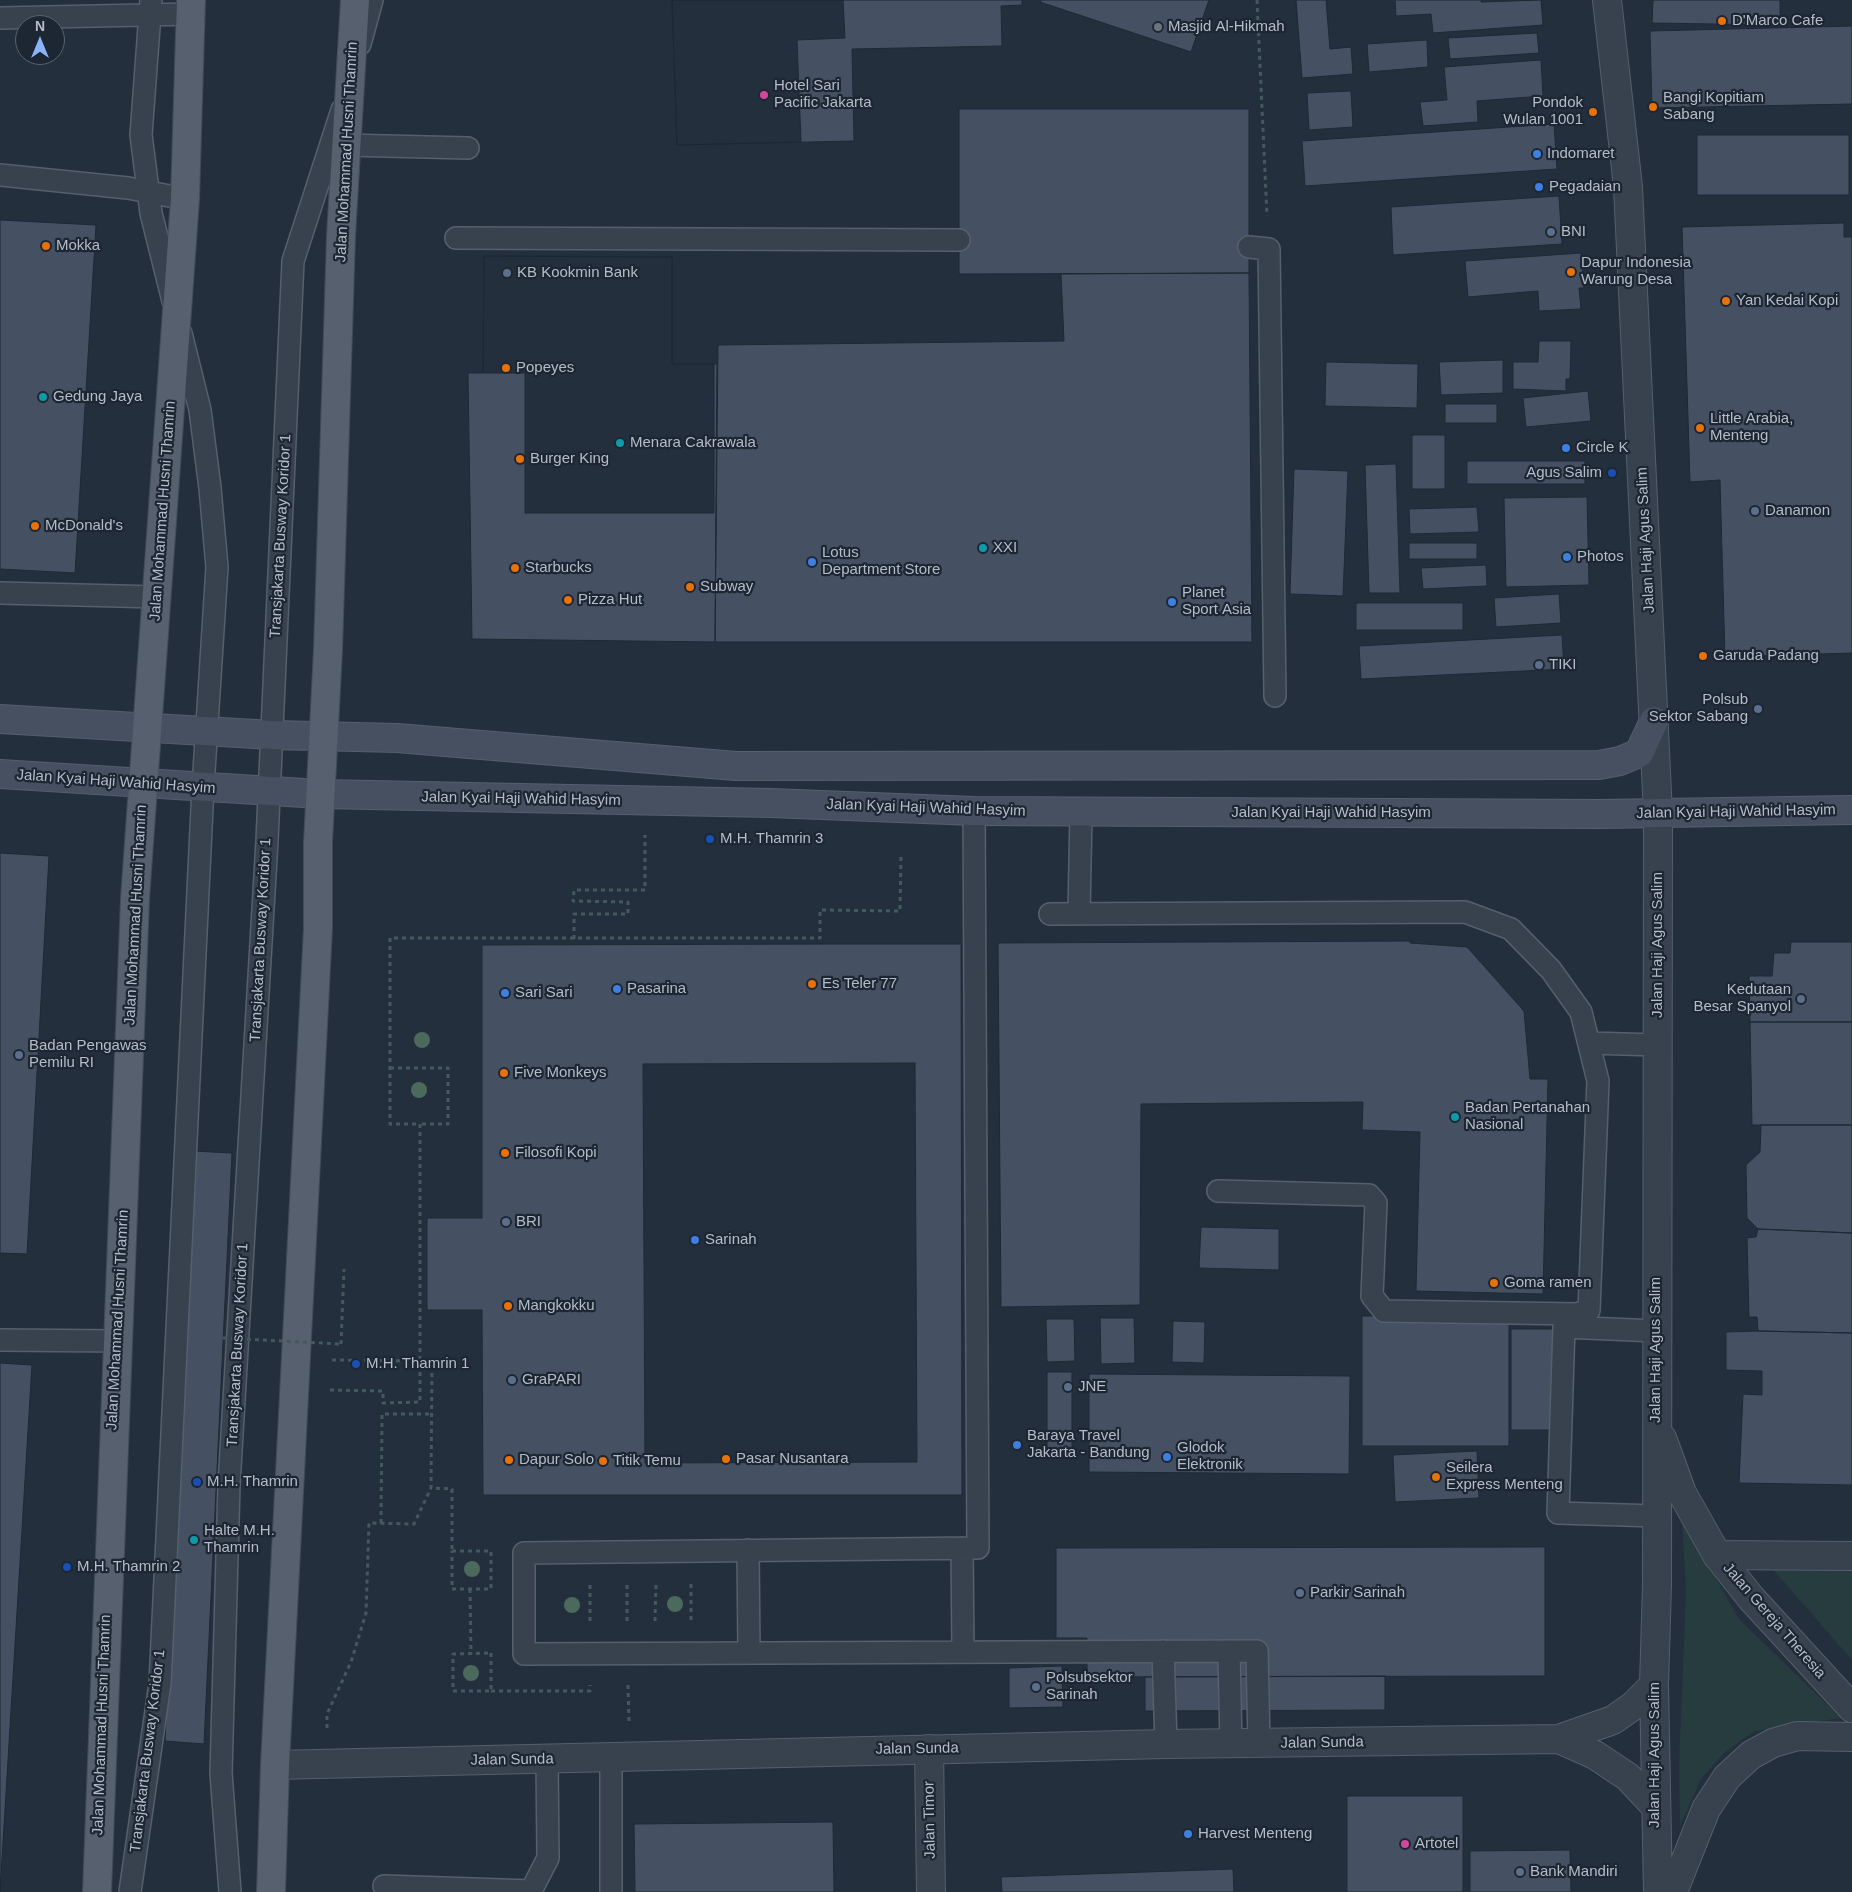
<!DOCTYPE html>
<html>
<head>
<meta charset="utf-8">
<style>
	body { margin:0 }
	#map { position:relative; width:1852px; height:1892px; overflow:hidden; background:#242f3e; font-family:Arial,sans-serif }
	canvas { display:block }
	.north { position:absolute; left:15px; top:15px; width:50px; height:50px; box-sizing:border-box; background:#1d2633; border:1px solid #59626f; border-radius:50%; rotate:0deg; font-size:14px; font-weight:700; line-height:20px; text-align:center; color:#b4bcc9 }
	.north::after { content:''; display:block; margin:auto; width:18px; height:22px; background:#8ab4f8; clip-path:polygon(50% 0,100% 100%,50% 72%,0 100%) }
</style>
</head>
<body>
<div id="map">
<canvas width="1852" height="1892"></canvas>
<div class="north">N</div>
</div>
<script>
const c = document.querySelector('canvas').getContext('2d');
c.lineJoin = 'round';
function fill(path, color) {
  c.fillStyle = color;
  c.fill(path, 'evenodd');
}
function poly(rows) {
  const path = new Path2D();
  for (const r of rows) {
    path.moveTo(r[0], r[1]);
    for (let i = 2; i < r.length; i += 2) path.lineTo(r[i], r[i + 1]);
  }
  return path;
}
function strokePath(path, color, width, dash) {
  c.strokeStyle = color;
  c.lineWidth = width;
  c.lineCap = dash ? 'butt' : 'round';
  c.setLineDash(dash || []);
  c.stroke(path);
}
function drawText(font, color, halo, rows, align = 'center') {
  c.font = font + ' Arial,sans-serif';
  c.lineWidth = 4.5;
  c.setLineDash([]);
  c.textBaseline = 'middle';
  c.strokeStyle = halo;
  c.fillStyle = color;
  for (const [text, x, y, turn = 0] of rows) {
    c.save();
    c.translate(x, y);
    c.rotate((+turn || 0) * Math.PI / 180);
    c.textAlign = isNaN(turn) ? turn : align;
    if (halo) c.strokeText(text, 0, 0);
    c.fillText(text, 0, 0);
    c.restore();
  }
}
fill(poly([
	[1682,1519,1739,1619,1841,1718,1755,1731,1725,1752,1701,1779,1680,1826,1679,1767,1686,1592],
	[1769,1565,1852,1567,1852,1660]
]), '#263c3f');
const building = poly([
	[672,0,843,0,845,38,797,40,801,142,677,145,672,0],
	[672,0,1022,0,1022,5,1001,6,1002,46,852,49,854,141,677,145,672,0],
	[1041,0,1209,0,1191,52,1040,2,1041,0],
	[1296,0,1326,0,1330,49,1351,47,1353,74,1302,78,1296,0],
	[1395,0,1481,0,1481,2,1541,0,1543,25,1433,33,1431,14,1396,16,1395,0],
	[1653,0,1780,0,1780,25,1652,23,1653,0],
	[1852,26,1852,104,1652,108,1650,31,1852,26],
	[1537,33,1539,53,1450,59,1448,38,1537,33],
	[1427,40,1428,67,1369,72,1367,44,1427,40],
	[1541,60,1543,96,1477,101,1478,122,1423,126,1420,102,1447,100,1444,67,1541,60],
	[1351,91,1353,127,1309,130,1307,93,1351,91],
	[959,109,1249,109,1249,273,959,274,959,109],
	[1554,124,1557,169,1305,186,1302,141,1554,124],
	[1697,135,1849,135,1849,195,1697,195,1697,135],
	[1559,196,1562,244,1393,255,1391,207,1559,196],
	[0,220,96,225,75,573,0,569,0,220],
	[1844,223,1844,237,1852,237,1852,653,1725,657,1720,480,1690,482,1682,227,1844,223],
	[1581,253,1584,288,1579,288,1581,309,1539,311,1538,291,1468,297,1465,261,1581,253],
	[484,256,672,257,672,364,714,364,714,513,525,513,525,373,483,373,484,256],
	[484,256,672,257,672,364,717,364,715,642,472,639,468,373,483,373,484,256],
	[1249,273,1252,642,715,642,718,345,1064,341,1061,274,1249,273],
	[1539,341,1571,341,1570,379,1566,379,1566,391,1513,389,1513,362,1538,362,1539,341],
	[1503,360,1503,393,1441,395,1439,362,1503,360],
	[1326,362,1418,364,1417,408,1325,406,1326,362],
	[1588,391,1591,421,1526,427,1523,398,1588,391],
	[1445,404,1497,404,1497,423,1445,423,1445,404],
	[1412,435,1445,435,1445,489,1412,489,1412,435],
	[1467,461,1585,461,1585,484,1467,484,1467,461],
	[1396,464,1400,593,1369,593,1365,465,1396,464],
	[1294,469,1348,471,1343,596,1290,594,1294,469],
	[1587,497,1589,585,1506,587,1504,498,1587,497],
	[1477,507,1479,532,1410,534,1409,509,1477,507],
	[1409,543,1477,543,1477,559,1409,559,1409,543],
	[1486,565,1487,586,1423,589,1421,568,1486,565],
	[1559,594,1561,623,1496,627,1494,598,1559,594],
	[1356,603,1463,603,1463,630,1356,630,1356,603],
	[1562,635,1564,669,1361,679,1359,646,1562,635],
	[0,853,49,856,27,1254,0,1253,0,853],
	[1410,941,1410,943,1467,947,1524,1011,1530,1079,1548,1079,1543,1294,1416,1291,1420,1132,1362,1130,1363,1102,1141,1104,1140,1305,1001,1307,998,943,1410,941],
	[1791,942,1852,942,1852,1022,1750,1022,1749,976,1772,976,1774,953,1790,953,1791,942],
	[841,944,961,944,962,1495,483,1495,482,1310,427,1310,427,1218,482,1218,482,945,841,944],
	[1750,1022,1852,1022,1852,1125,1752,1125,1750,1022],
	[915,1063,917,1462,645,1463,643,1064,915,1063],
	[1761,1125,1852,1125,1852,1233,1758,1229,1747,1218,1746,1165,1760,1152,1761,1125],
	[193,1151,232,1153,204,1744,165,1741,193,1151],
	[1201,1227,1279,1229,1279,1270,1199,1268,1201,1227],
	[1758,1229,1852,1233,1852,1333,1758,1331,1757,1317,1749,1317,1747,1238,1756,1237,1758,1229],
	[1362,1316,1509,1316,1509,1446,1362,1446,1362,1316],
	[1100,1318,1134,1318,1135,1363,1101,1364,1100,1318],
	[1046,1319,1074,1319,1075,1361,1047,1362,1046,1319],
	[1173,1321,1205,1322,1204,1363,1172,1362,1173,1321],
	[1511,1329,1553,1329,1553,1430,1511,1430,1511,1329],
	[1758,1331,1852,1333,1852,1485,1739,1483,1743,1394,1762,1395,1762,1371,1726,1370,1726,1332,1758,1331],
	[0,1363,32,1365,0,1892,0,1363],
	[1047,1372,1072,1372,1072,1451,1047,1451,1047,1372],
	[1089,1374,1350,1376,1349,1474,1089,1472,1089,1374],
	[1477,1451,1479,1498,1395,1502,1393,1455,1477,1451],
	[1545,1547,1545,1676,1087,1677,1087,1638,1056,1638,1056,1548,1545,1547],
	[1062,1666,1063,1707,1009,1708,1009,1668,1062,1666],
	[1385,1676,1385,1710,1145,1711,1145,1677,1385,1676],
	[1347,1796,1463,1796,1463,1892,1347,1892,1347,1796],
	[833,1822,834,1892,635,1892,634,1824,833,1822],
	[1570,1850,1571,1892,1470,1892,1470,1851,1570,1850],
	[1233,1869,1234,1892,1002,1892,1001,1877,1233,1869]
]);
fill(building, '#455162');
strokePath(building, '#1f2835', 1);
const service = poly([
	[151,0,141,135,151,213,173,301],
	[0,18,191,14],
	[360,44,372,0],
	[345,145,468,148],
	[0,175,128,188,185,199],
	[456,238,959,240],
	[1249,247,1269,249,1275,696],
	[0,593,158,597],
	[974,811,978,1548,524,1553,524,1654,1257,1651,1259,1744],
	[1050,914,1465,912,1511,929,1551,970,1581,1012,1598,1081,1589,1310,1577,1314,1384,1311,1372,1296,1376,1203,1369,1195,1218,1191],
	[1079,914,1081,812],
	[1589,1043,1658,1045],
	[1656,1331,1564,1327,1558,1513,1657,1516],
	[0,1340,118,1341],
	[962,1548,963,1651],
	[748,1550,749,1653],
	[1163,1651,1166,1744],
	[1229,1651,1231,1744],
	[611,1758,611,1892],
	[384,1886,531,1891,548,1858,547,1759],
	[130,1892,160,1683,203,787,217,567,210,488,200,410,181,333],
	[230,1892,221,1773,229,1485,267,841,293,261,342,110]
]);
const minor = poly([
	[1717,1555,1852,1556],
	[929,1749,931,1892]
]);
const tertiary = poly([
	[1607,0,1628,187,1658,814,1657,1584,1654,1685,1658,1892],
	[1662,1438,1682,1493,1717,1555,1751,1598,1852,1708],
	[1559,1739,1595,1755,1628,1777,1655,1806],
	[275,1765,1166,1744,1559,1739,1613,1720,1633,1706,1654,1685],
	[1673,1892,1706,1809,1727,1777,1751,1755,1773,1743,1797,1736,1852,1737]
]);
const secondary = poly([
	[0,719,272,735,397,738,736,766,1599,765,1620,761,1639,753,1654,721],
	[0,774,320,794,771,803,974,811,1600,814,1852,810]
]);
const primary = poly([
	[97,1892,135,899,185,199,191,0],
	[271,1892,275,1765,318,928,318,842,328,650,341,236,355,0]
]);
strokePath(service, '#565f6c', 24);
strokePath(minor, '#565f6c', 30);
strokePath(tertiary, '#565f6c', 30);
strokePath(secondary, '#565f6c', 30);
strokePath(primary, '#414a57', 30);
strokePath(poly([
	[1257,0,1267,216],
	[574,939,574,914,628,914,628,902,573,901,574,890,645,890,645,835],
	[390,1068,448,1068,448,1124,420,1124],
	[341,1344,344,1269],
	[332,1360,432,1361,431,1488,452,1489,452,1551],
	[330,1390,383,1391,383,1403,420,1402,420,1124,390,1124,390,938,820,938,820,910,900,911,901,855],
	[381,1523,382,1414,432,1414],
	[452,1551,491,1551,491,1589,452,1589,452,1551],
	[590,1585,590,1622],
	[627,1585,627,1621],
	[470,1589,471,1654],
	[691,1620,691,1584],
	[655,1621,656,1584],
	[491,1653,491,1691,453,1691,453,1654,491,1653],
	[628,1685,629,1721],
	[491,1691,590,1691,590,1685],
	[327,1728,327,1714,351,1662,366,1613,369,1523,414,1524,431,1488]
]), '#44595c', 3, [4, 4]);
strokePath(service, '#38414e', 21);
strokePath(minor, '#38414e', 28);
strokePath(tertiary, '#38414e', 28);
strokePath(secondary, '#465061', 28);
strokePath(primary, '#56606e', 28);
strokePath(poly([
	[223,1338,341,1344]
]), '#44595c', 3, [4, 4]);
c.fillStyle = '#4b6a5d';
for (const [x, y] of [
	[422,1040],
	[419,1090],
	[472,1569],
	[675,1604],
	[572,1605],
	[471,1673]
]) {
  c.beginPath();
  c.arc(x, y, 8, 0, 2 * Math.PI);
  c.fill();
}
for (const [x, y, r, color] of [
	[1722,21,5,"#e8710a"],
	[1158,27,5,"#6b7280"],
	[764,95,5,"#d1479c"],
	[1653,107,5,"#e8710a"],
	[1593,112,5,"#e8710a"],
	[1537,154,5,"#3f7fe0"],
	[1539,187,5,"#3f7fe0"],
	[1551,232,5,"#5c6f8a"],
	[46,246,5,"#e8710a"],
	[1571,272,5,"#e8710a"],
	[507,273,5,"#5c6f8a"],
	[1726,301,5,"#e8710a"],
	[506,368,5,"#e8710a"],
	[43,397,5,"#0f9aa8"],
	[1700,428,5,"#e8710a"],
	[620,443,5,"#0f9aa8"],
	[1566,448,5,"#3f7fe0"],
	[520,459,5,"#e8710a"],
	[1612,473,5,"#1a4fb4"],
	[1755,511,5,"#5c6f8a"],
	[35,526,5,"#e8710a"],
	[983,548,5,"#0f9aa8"],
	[1567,557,5,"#3f7fe0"],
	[812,562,5,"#3f7fe0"],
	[515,568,5,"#e8710a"],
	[690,587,5,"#e8710a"],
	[568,600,5,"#e8710a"],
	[1172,602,5,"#3f7fe0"],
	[1703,656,5,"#e8710a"],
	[1539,665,5,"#5c6f8a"],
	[1758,709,5,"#5c6f8a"],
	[710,839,5,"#1a4fb4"],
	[812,984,5,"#e8710a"],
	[617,989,5,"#3f7fe0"],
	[505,993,5,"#3f7fe0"],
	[1801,999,5,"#5c6f8a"],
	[19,1055,5,"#5c6f8a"],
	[504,1073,5,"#e8710a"],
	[1455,1117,5,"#0f9aa8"],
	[505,1153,5,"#e8710a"],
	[506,1222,5,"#5c6f8a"],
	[695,1240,5,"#3f7fe0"],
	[1494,1283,5,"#e8710a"],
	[508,1306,5,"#e8710a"],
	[356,1364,5,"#1a4fb4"],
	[512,1380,5,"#5c6f8a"],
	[1068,1387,5,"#5c6f8a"],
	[1017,1445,5,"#3f7fe0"],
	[1167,1457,5,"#3f7fe0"],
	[726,1459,5,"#e8710a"],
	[509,1460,5,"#e8710a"],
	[603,1461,5,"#e8710a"],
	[1436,1477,5,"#e8710a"],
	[197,1482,5,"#1a4fb4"],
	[194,1540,5,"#0f9aa8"],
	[67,1567,5,"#1a4fb4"],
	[1300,1593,5,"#5c6f8a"],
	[1036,1687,5,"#5c6f8a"],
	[1188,1834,5,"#3f7fe0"],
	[1405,1844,5,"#d1479c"],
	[1520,1872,5,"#5c6f8a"]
]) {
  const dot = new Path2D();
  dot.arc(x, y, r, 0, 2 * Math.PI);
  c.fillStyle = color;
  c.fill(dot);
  strokePath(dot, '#1d2633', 2);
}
drawText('15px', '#b4bcc9', '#1d2633', [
	["D'Marco Cafe",1732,21],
	["Masjid Al-Hikmah",1168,27],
	["Hotel Sari",774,86],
	["Pacific Jakarta",774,103],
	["Bangi Kopitiam",1663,98],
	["Sabang",1663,115],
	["Pondok",1583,103,"right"],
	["Wulan 1001",1583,120,"right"],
	["Indomaret",1547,154],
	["Pegadaian",1549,187],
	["BNI",1561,232],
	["Mokka",56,246],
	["Dapur Indonesia",1581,263],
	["Warung Desa",1581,280],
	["KB Kookmin Bank",517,273],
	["Yan Kedai Kopi",1736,301],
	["Popeyes",516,368],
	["Gedung Jaya",53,397],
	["Little Arabia,",1710,419],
	["Menteng",1710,436],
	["Menara Cakrawala",630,443],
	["Circle K",1576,448],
	["Burger King",530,459],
	["Agus Salim",1602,473,"right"],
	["Danamon",1765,511],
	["McDonald's",45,526],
	["XXI",993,548],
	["Lotus",822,553],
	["Department Store",822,570],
	["Photos",1577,557],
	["Starbucks",525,568],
	["Subway",700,587],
	["Planet",1182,593],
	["Sport Asia",1182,610],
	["Pizza Hut",578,600],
	["Garuda Padang",1713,656],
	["TIKI",1549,665],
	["Polsub",1748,700,"right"],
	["Sektor Sabang",1748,717,"right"],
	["M.H. Thamrin 3",720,839],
	["Es Teler 77",822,984],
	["Pasarina",627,989],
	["Kedutaan",1791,990,"right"],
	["Besar Spanyol",1791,1007,"right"],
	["Sari Sari",515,993],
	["Badan Pengawas",29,1046],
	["Pemilu RI",29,1063],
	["Five Monkeys",514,1073],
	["Badan Pertanahan",1465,1108],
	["Nasional",1465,1125],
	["Filosofi Kopi",515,1153],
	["BRI",516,1222],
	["Sarinah",705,1240],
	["Goma ramen",1504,1283],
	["Mangkokku",518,1306],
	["M.H. Thamrin 1",366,1364],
	["GraPARI",522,1380],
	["JNE",1078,1387],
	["Baraya Travel",1027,1436],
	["Jakarta - Bandung",1027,1453],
	["Glodok",1177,1448],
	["Elektronik",1177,1465],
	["Pasar Nusantara",736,1459],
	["Dapur Solo",519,1460],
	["Titik Temu",613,1461],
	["Seilera",1446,1468],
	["Express Menteng",1446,1485],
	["M.H. Thamrin",207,1482],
	["Halte M.H.",204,1531],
	["Thamrin",204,1548],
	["M.H. Thamrin 2",77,1567],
	["Parkir Sarinah",1310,1593],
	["Polsubsektor",1046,1678],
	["Sarinah",1046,1695],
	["Harvest Menteng",1198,1834],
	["Artotel",1415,1844],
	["Bank Mandiri",1530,1872]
], 'left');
drawText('15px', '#b4bcc9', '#1d2633', [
	["Jalan Mohammad Husni Thamrin",347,152,-87],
	["Jalan Mohammad Husni Thamrin",163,511,-86],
	["Transjakarta Busway Koridor 1",281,536,-87],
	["Jalan Haji Agus Salim",1646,540,-93],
	["Jalan Kyai Haji Wahid Hasyim",116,782,4],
	["Jalan Kyai Haji Wahid Hasyim",521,799,1],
	["Jalan Kyai Haji Wahid Hasyim",926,808,2],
	["Jalan Kyai Haji Wahid Hasyim",1736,812,-1],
	["Jalan Kyai Haji Wahid Hasyim",1331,813],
	["Jalan Mohammad Husni Thamrin",136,915,-87],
	["Transjakarta Busway Koridor 1",261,940,-87],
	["Jalan Haji Agus Salim",1658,945,-90],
	["Jalan Mohammad Husni Thamrin",118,1320,-87],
	["Transjakarta Busway Koridor 1",238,1345,-87],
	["Jalan Haji Agus Salim",1656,1350,-90],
	["Jalan Gereja Theresia",1774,1621,49],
	["Jalan Mohammad Husni Thamrin",102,1725,-88],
	["Jalan Sunda",1322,1743,-1],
	["Jalan Sunda",917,1749,-1],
	["Transjakarta Busway Koridor 1",148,1751,-83],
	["Jalan Haji Agus Salim",1655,1755,-90],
	["Jalan Sunda",512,1760,-1],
	["Jalan Timor",930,1820,-91]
]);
</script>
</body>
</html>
